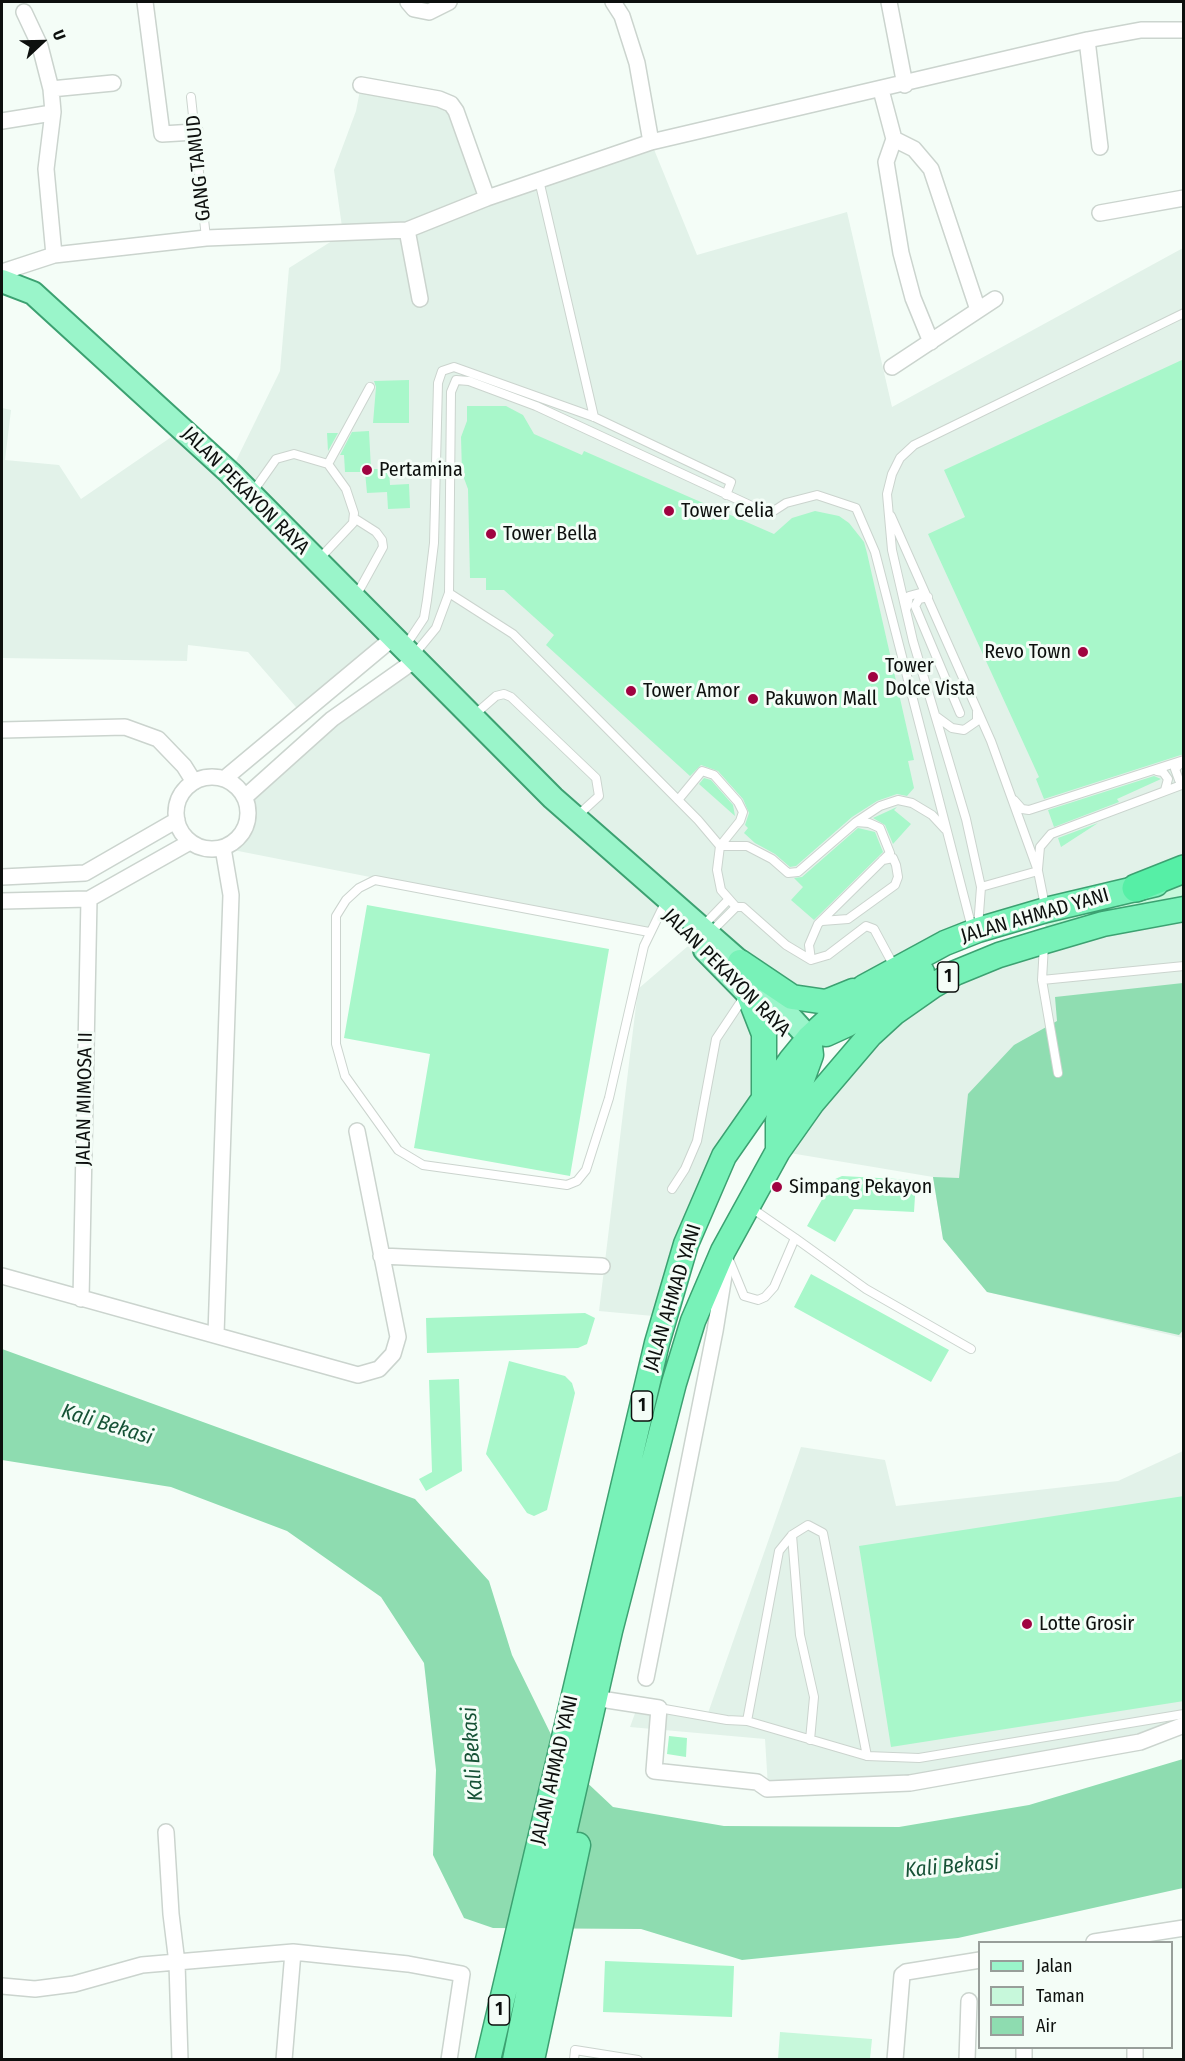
<!DOCTYPE html>
<html>
<head>
<meta charset="utf-8">
<style>
	body { margin:0 }
	#map { position:relative; width:1185px; height:2061px; overflow:hidden; background:#f4fdf7; font-family:"Fira Sans Condensed",sans-serif }
	canvas { display:block }
	.frame { position:absolute; inset:0; border:3px solid #0d100e; pointer-events:none }
	.legend { position:absolute; left:978px; top:1941px; width:195px; height:108px; box-sizing:border-box; background:#f4fdf7; border:2px solid #989e9a; margin:0; padding:8px 10px; list-style:none; font-size:18px; color:#0d100e }
	.legend li { display:flex; align-items:center; gap:12px; height:30px }
	.legend b { width:30px; border:2px solid #989e9a }
	.north { position:absolute; left:12px; top:12px; width:60px; height:60px; -webkit-text-stroke:4px #f4fdf7; paint-order:stroke; rotate:68deg; font-size:16px; font-weight:700; line-height:24px; text-align:center; color:#0d100e }
	.north::after { content:''; display:block; margin:auto; width:21px; height:27px; background:#0d100e; clip-path:polygon(50% 0,100% 100%,50% 72%,0 100%) }
</style>
</head>
<body>
<div id="map">
<canvas width="1185" height="2061"></canvas>
<div class="frame"></div>
<ul class="legend">
<li><b style="height:8px;background:#9af5ca"></b>Jalan</li>
<li><b style="height:16px;background:#c7f8db"></b>Taman</li>
<li><b style="height:16px;background:#8edcb0"></b>Air</li>
</ul>
<div class="north">U</div>
</div>
<script>
const c = document.querySelector('canvas').getContext('2d');
c.lineJoin = 'round';
function fill(path, color) {
  c.fillStyle = color;
  c.fill(path, 'evenodd');
}
function poly(rows) {
  const path = new Path2D();
  for (const r of rows) {
    if (r.length === 3) {
      path.moveTo(r[0] + r[2], r[1]);
      path.arc(r[0], r[1], r[2], 0, 2 * Math.PI);
      continue;
    }
    path.moveTo(r[0], r[1]);
    for (let i = 2; i < r.length; i += 2) path.lineTo(r[i], r[i + 1]);
  }
  return path;
}
function strokePath(path, color, width, dash) {
  c.strokeStyle = color;
  c.lineWidth = width;
  c.lineCap = dash ? 'butt' : 'round';
  c.setLineDash(dash || []);
  c.stroke(path);
}
function drawText(font, color, halo, rows, align = 'center') {
  c.font = font + ' "Fira Sans Condensed",sans-serif';
  c.lineWidth = 6;
  c.setLineDash([]);
  c.textBaseline = 'middle';
  c.strokeStyle = halo;
  c.fillStyle = color;
  for (const [text, x, y, turn = 0] of rows) {
    c.save();
    c.translate(x, y);
    c.rotate((+turn || 0) * Math.PI / 180);
    c.textAlign = isNaN(turn) ? turn : align;
    if (halo) c.strokeText(text, 0, 0);
    c.fillText(text, 0, 0);
    c.restore();
  }
}
fill(poly([
	[361,85,451,104,488,198,651,142,697,255,847,212,892,407,1183,248,1183,869,1046,910,864,987,792,997,662,909,649,932,223,848,236,840,245,828,248,813,245,797,414,661,393,638,302,714,248,652,188,645,187,661,2,658,2,408,11,410,5,460,59,465,81,499,183,429,230,473,280,371,289,268,343,234,334,170,356,111],
	[1183,909,1183,1338,987,1292,943,1239,933,1177,778,1151,812,1103,934,985],
	[695,940,748,993,763,1071,664,1317,599,1311,638,989],
	[801,1447,885,1460,896,1506,1118,1481,1183,1451,1183,1721,1139,1738,910,1778,768,1787,765,1739,630,1727,638,1705,707,1716]
]), '#e2f2e9');
fill(poly([
	[1183,880,1183,909,1045,941,1046,910],
	[780,2032,872,2039,870,2059,778,2059]
]), '#c7f8db');
fill(poly([
	[1183,983,1184,1329,1179,1335,987,1292,943,1239,933,1177,959,1178,968,1094,1014,1045,1057,1021,1055,997]
]), '#8fddb1');
fill(poly([
	[2,1349,415,1499,489,1581,512,1655,564,1761,613,1807,724,1826,899,1827,1029,1805,1183,1759,1183,1888,958,1938,742,1960,641,1929,493,1928,464,1918,433,1855,436,1770,424,1663,381,1597,287,1531,171,1487,2,1460]
]), '#8edcb0');
fill(poly([
	[1184,359,1184,754,1044,799,1036,779,1039,777,928,534,965,517,944,470],
	[409,380,409,423,373,423,376,387,374,381],
	[467,406,506,406,523,415,534,434,582,455,584,451,774,534,792,518,815,511,839,516,849,523,864,542,867,553,914,760,908,761,914,788,907,796,897,794,877,801,852,817,796,866,790,867,775,854,755,843,744,833,748,828,745,825,749,813,743,799,718,771,701,765,690,776,546,645,554,635,504,590,486,590,486,578,470,578,468,489,462,473,461,437,467,421],
	[369,431,371,469,389,469,390,485,409,484,410,508,388,509,387,492,367,493,365,472,345,472,344,455,340,455,352,432],
	[327,433,338,433,328,451],
	[1154,776,1161,779,1117,799,1119,802,1054,827,1048,810],
	[704,778,711,780,733,805,735,816,699,784],
	[897,807,894,810,911,824,893,844,885,825,873,818],
	[1098,823,1061,847,1058,838],
	[858,828,875,832,883,852,814,920,791,900,803,887,794,878,802,877],
	[367,905,609,949,570,1176,414,1148,430,1054,344,1038],
	[842,1176,916,1180,914,1212,854,1209,835,1242,807,1226,833,1180],
	[811,1274,949,1350,931,1382,794,1307],
	[585,1313,595,1318,587,1344,578,1348,427,1353,426,1318],
	[509,1361,565,1376,572,1383,575,1393,547,1510,534,1516,527,1513,486,1454],
	[459,1379,462,1471,426,1491,419,1479,432,1472,429,1380],
	[1184,1496,1184,1701,891,1747,859,1546],
	[669,1736,687,1738,686,1757,667,1754],
	[605,1961,734,1966,732,2017,603,2012]
]), '#a8f7ca');
const service = poly([
	[191,97,206,238],
	[539,180,594,417],
	[328,464,370,387],
	[252,493,276,459,294,454,328,464,346,489,354,513,353,523,320,558],
	[891,516,991,741,1038,871,1045,906],
	[354,518,376,532,382,540,383,547,356,596],
	[449,593,513,634,698,820,720,846,747,846,772,859,788,873,798,872,856,822,869,823,880,828,890,853,818,924,809,945,811,960],
	[928,597,919,599,915,606,960,713],
	[907,607,909,596,920,593,928,597],
	[406,645,424,618,427,600,434,543,438,383,442,371,454,367,594,417,731,482,726,495],
	[413,656,436,628,449,593,451,392,456,380,469,381,536,406,769,514,786,503,817,495,856,508,875,552,972,928],
	[473,716,496,696,504,694,511,697,596,778,599,796,576,817],
	[937,717,952,728,964,730,977,721,977,712],
	[1181,763,1175,769,1179,780,1184,782],
	[1157,771,1163,772,1168,779,1165,790],
	[678,800,702,771,714,775,738,802,743,812,740,821,720,846,717,870,721,890,736,907],
	[1014,800,1022,809,1029,810,1184,760],
	[856,822,880,806,898,800,912,803,932,815,945,829],
	[1038,869,1040,847,1051,834,1184,784],
	[981,887,1038,871],
	[822,921,848,919,895,885,898,877,896,865,893,858,883,860],
	[702,927,729,899],
	[978,927,981,887,966,819,913,641,892,550,887,494,892,474,900,458,914,445,1184,313],
	[649,932,375,880,359,888,346,900,336,916,336,1044,345,1076,398,1150,423,1165,567,1185,577,1181,586,1170,609,1098,644,946,662,909],
	[710,933,736,907,743,907,786,945,811,960,828,955,866,926,874,929,895,968],
	[1042,980,1044,945],
	[1058,1073,1042,980,1184,966],
	[672,1189,685,1169,697,1141,716,1039,744,997],
	[795,1238,866,1289,971,1349],
	[730,1262,744,1296,758,1300,765,1297,774,1287,795,1238,750,1207],
	[792,1535,800,1635,814,1697,810,1740],
	[659,1708,727,1720,747,1721,867,1756,919,1758,1184,1714],
	[747,1721,779,1551,792,1535,808,1525,823,1533,867,1756],
	[574,2060,575,2050,638,2060]
]);
const minor = poly([
	[145,2,162,134,195,132],
	[408,2,414,9,429,12,449,2],
	[613,2,622,16,637,63,651,142],
	[889,2,905,85],
	[24,12,40,46,51,89,53,112,46,169,54,255],
	[1087,40,1100,147],
	[361,85,439,99,451,104,456,111,487,198],
	[51,89,113,83],
	[881,90,894,139,886,162,901,253,913,298,931,342],
	[2,121,52,113],
	[894,139,914,149,931,169,978,310],
	[1100,213,1184,198],
	[407,230,420,299],
	[2,272,54,255,206,238,407,230,487,198,651,142,1087,40,1141,30,1184,30],
	[892,367,995,299],
	[2,730,125,727,158,739,184,766,194,782],
	[212,813,36],
	[224,779,393,638],
	[245,797,332,719,414,661],
	[2,877,85,873,177,820],
	[2,901,89,899,190,842],
	[381,1256,602,1266],
	[2,1276,358,1375,379,1369,393,1354,398,1337,357,1131],
	[81,1299,89,899],
	[216,1334,231,895,223,848],
	[646,1678,715,1331,726,1263],
	[607,1700,659,1708,654,1771,757,1782,767,1789,910,1783,1140,1742,1184,1725],
	[166,1832,171,1914,177,1963,180,2060],
	[1094,1942,1184,1928],
	[2,1986,35,1989,74,1984,142,1965,293,1952,408,1964,462,1974,449,2060],
	[1024,2048,1024,2060],
	[1135,2048,1135,2060],
	[284,2060,293,1952],
	[895,2060,902,1975,906,1972,980,1960],
	[967,2060,969,2001]
]);
const primary = poly([
	[2,281,33,293,230,473,553,798,740,962,809,1038],
	[705,950,755,1001]
]);
const trunk = poly([
	[740,962,792,997,826,1002,853,991],
	[748,993,764,1034,764,1095],
	[826,1034,848,1024,922,972],
	[778,1151,778,1120,803,1077,811,1055,809,1038],
	[488,2060,657,1343,686,1244,724,1156,791,1060,809,1038,864,987,945,943,978,930,1046,910,1156,884],
	[515,2060,533,1970,610,1631,674,1383,693,1321,723,1251,778,1151,812,1103,870,1035,894,1013,934,985,955,973,999,955,1045,941,1103,924,1184,909],
	[532,2060,578,1845]
]);
const motorway = poly([
	[1136,888,1184,869]
]);
strokePath(service, '#cbd4ce', 10);
strokePath(minor, '#cbd4ce', 18);
strokePath(primary, '#3ca171', 26);
strokePath(trunk, '#3ca171', 27);
strokePath(motorway, '#3ca171', 30);
strokePath(service, '#fff', 8);
strokePath(minor, '#fff', 15);
strokePath(primary, '#9af5ca', 22);
strokePath(trunk, '#78f2b8', 24);
strokePath(motorway, '#56efa6', 27);
for (const [x, y, r, color] of [
	[367,470,6,"#a00341"],
	[669,511,6,"#a00341"],
	[491,534,6,"#a00341"],
	[1083,652,6,"#a00341"],
	[873,677,6,"#a00341"],
	[631,691,6,"#a00341"],
	[753,699,6,"#a00341"],
	[777,1187,6,"#a00341"],
	[1027,1624,6,"#a00341"]
]) {
  const dot = new Path2D();
  dot.arc(x, y, r, 0, 2 * Math.PI);
  c.fillStyle = color;
  c.fill(dot);
  strokePath(dot, '#f4fdf7', 2);
}
for (const [x, y, w] of [
	[948,977,21],
	[642,1406,21],
	[499,2010,21]
]) {
  const box = new Path2D();
  box.roundRect(x - w / 2, y - 15, w, 30, 4.5);
  c.fillStyle = '#f4fdf7';
  c.fill(box);
  strokePath(box, '#0d100e', 1.5);
}
drawText('bold 18px', '#0d100e', null, [
	["1",948,977],
	["1",642,1406],
	["1",499,2010]
]);
drawText('20px', '#0d100e', '#f4fdf7', [
	["GANG TAMUD",199,168,-96],
	["JALAN PEKAYON RAYA",245,491,45],
	["JALAN AHMAD YANI",1035,916,-16],
	["JALAN PEKAYON RAYA",726,973,45],
	["JALAN MIMOSA II",85,1099,-89],
	["JALAN AHMAD YANI",673,1298,-73],
	["JALAN AHMAD YANI",555,1770,-77]
]);
drawText('20px', '#0d100e', '#f4fdf7', [
	["Pertamina",379,470],
	["Tower Celia",681,511],
	["Tower Bella",503,534],
	["Revo Town",1071,652,"right"],
	["Tower",885,666],
	["Dolce Vista",885,689],
	["Tower Amor",643,691],
	["Pakuwon Mall",765,699],
	["Simpang Pekayon",789,1187],
	["Lotte Grosir",1039,1624]
], 'left');
drawText('italic 21px', '#165236', '#f4fdf7', [
	["Kali Bekasi",107,1425,17],
	["Kali Bekasi",473,1754,-94],
	["Kali Bekasi",952,1867,-5]
]);
</script>
</body>
</html>
